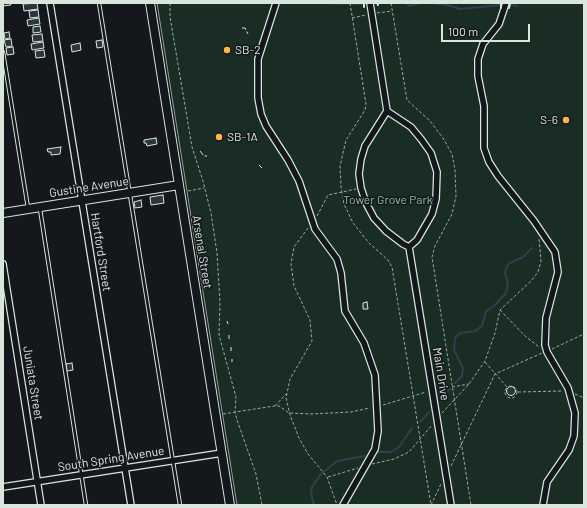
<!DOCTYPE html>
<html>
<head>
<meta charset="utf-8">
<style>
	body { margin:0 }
	#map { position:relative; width:587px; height:508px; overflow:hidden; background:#14181c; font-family:Barlow,sans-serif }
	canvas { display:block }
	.frame { position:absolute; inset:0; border:4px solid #d8e6dc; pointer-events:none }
	.scale { position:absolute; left:441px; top:24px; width:89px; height:18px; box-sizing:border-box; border:2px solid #d8e6dc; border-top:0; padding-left:5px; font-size:12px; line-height:14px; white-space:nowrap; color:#d8e6dc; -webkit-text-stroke:3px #14181c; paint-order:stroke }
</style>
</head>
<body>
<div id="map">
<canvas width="587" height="508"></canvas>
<div class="frame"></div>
<div class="scale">100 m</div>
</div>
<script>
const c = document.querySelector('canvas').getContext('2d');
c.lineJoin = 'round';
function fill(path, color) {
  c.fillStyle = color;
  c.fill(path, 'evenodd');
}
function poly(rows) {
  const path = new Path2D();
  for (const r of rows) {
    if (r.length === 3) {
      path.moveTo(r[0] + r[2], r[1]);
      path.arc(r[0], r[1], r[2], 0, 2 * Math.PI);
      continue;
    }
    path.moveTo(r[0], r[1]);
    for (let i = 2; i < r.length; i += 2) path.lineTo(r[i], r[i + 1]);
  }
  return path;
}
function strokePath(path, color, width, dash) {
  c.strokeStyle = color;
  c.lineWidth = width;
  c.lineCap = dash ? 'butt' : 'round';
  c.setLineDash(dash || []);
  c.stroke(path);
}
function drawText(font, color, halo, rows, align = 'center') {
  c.font = font + ' Barlow,sans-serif';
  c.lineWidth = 3;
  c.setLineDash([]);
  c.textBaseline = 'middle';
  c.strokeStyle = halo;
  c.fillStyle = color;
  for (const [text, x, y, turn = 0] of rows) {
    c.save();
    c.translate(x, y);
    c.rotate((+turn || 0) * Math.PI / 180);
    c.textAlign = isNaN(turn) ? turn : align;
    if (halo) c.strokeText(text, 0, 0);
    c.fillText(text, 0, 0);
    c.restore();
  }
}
const green = poly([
	[157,3,584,3,584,505,237,505,157,3]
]);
fill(green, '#1a2d24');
strokePath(green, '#939e99', 1);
strokePath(poly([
	[318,3,364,4],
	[406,3,410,6,420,3],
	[432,3,447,5,460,9,501,5],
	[510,5,518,6],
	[455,383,462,376,463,368,454,350,455,338,460,333,475,331,482,326,486,311,494,306,506,293,508,285,505,272,508,264,523,257,532,248],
	[441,399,450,389],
	[420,422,429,412],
	[379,452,391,452,399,447,412,428],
	[314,505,311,494,312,487,321,474,337,461,365,456]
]), '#2f3f4d', 2);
const building = poly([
	[3,3,10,3,11,5,3,6,3,3],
	[37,3,38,9,24,11,23,4,37,3],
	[38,10,39,17,30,18,29,11,38,10],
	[39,18,40,24,28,26,27,20,39,18],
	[40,26,41,32,33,33,33,27,40,26],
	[9,32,10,38,5,39,4,33,9,32],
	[42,34,43,41,33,42,32,35,42,34],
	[11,39,12,46,6,47,4,40,11,39],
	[102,40,103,47,97,48,96,41,102,40],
	[43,42,44,48,32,50,31,44,43,42],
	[80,43,81,50,72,52,71,45,80,43],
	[13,47,14,54,7,55,6,48,13,47],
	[44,50,45,57,36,58,35,51,44,50],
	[156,138,157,144,147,146,146,143,144,143,144,140,156,138],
	[61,147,60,154,51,155,51,152,48,152,47,149,61,147],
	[163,195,164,203,151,205,150,197,163,195],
	[141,200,142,207,135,208,134,202,141,200],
	[367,302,368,309,363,309,363,303,367,302],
	[72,363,73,370,67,371,66,364,72,363],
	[511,391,4.5]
]);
fill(building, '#2c363c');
strokePath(building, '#d8e6dc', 1);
const lane = poly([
	[99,3,180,505],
	[3,52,28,208],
	[40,209,86,505]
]);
const street = poly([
	[50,3,131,505],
	[276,3,258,59,258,98,261,114,266,126,288,160,299,181,315,229,337,259,341,273,345,311,364,343,375,375,378,431,375,449,343,505],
	[370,3,387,111],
	[506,3,499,24,483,44,478,59,478,76,484,106,484,148,489,162,498,176,534,221,555,252,558,272,546,318,545,345,547,352,568,388,575,413,574,436,569,450,547,482,543,505],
	[387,111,411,127,421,139,431,153,437,172,436,199,432,214,417,240,409,247,403,244,386,231,374,218,366,203,361,188,359,174,361,159,365,146,387,111],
	[409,247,451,505],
	[3,264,41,505],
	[3,487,222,453]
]);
const secondary = poly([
	[150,3,230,505],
	[3,213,179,185]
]);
strokePath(lane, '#d8e6dc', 4.5);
strokePath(street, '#d8e6dc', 8);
strokePath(secondary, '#d8e6dc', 10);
strokePath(poly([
	[170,3,170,17,192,147,203,181,211,213,217,253,220,303,219,335,236,397,235,412,237,420,256,474,262,505],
	[350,3,366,104,365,110,346,140,340,166,341,187,344,204,353,223,369,243,388,260,392,267,431,505],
	[391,3,407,100,430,121,443,138,452,154,455,170,456,196,452,214,435,246,432,257,471,505],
	[377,13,392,11],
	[352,18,366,15],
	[188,191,204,188],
	[317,216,328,195,356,189],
	[308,228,294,247,291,264,294,286,310,320,312,341,290,379,286,398,290,415,299,438,308,454,327,477,337,505],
	[500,310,525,336,539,347],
	[552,349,584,334],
	[485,362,507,387],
	[511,392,6],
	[452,387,469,384],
	[518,392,563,391],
	[575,394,584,398],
	[383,405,426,392],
	[275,406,286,394],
	[442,413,469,384,485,361,495,333,500,310,532,280,538,272,541,261,539,239],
	[223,414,274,406,279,406,289,413,311,414,351,412,370,408],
	[372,464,394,459,409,452,432,425],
	[451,466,495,374,542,353],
	[328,477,358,468],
	[431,505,441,484]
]), '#9da8a2', 1, [3, 2]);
strokePath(lane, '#14181c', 2.5);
strokePath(street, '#14181c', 5.5);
strokePath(secondary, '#14181c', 8);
strokePath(poly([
	[242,28,245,28,248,34],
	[200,151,204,156,207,156],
	[259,165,262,168],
	[227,321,228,324],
	[229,335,229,339],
	[231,347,231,351],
	[232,359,232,362]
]), '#d8e6dc', 1, [5, 2]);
strokePath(poly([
	[364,3,364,7],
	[377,3,378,5],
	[501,8,501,3],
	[509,8,510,3]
]), '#d8e6dc', 2);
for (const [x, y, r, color] of [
	[227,50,4,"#ffb74d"],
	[566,120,4,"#ffb74d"],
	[219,137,4,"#ffb74d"]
]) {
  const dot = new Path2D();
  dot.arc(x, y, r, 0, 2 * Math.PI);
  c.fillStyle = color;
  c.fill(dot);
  strokePath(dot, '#14181c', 1.5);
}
drawText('12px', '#d8e6dc', '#14181c', [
	["SB-2",235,50],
	["S-6",558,120,"right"],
	["SB-1A",227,137]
], 'left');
drawText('12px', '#d8e6dc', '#14181c', [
	["Gustine Avenue",89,187,-9],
	["Hartford Street",101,252,81],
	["Arsenal Street",202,252,81],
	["Main Drive",441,374,81],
	["Juniata Street",33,383,81],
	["South Spring Avenue",111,459,-9]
]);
drawText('12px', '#8ac095', '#14181c', [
	["Tower Grove Park",388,200]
]);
</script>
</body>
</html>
